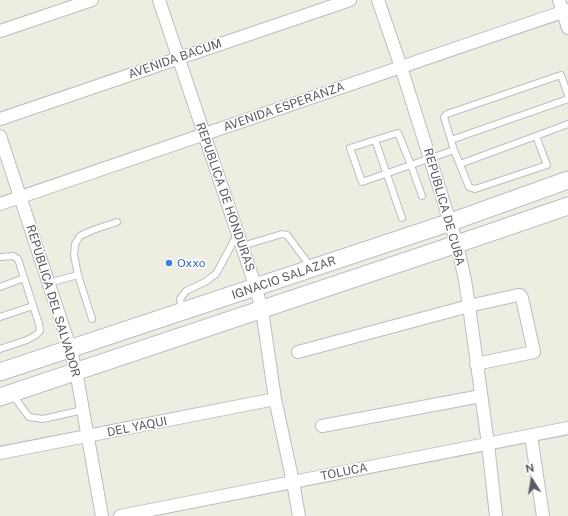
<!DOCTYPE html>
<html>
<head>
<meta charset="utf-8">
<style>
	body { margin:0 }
	#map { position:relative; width:568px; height:516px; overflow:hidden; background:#edede1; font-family:"Public Sans",sans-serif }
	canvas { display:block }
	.north { position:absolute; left:512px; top:460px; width:40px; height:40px; -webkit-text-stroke:3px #fff; paint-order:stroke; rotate:349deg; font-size:11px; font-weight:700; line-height:16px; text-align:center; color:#5a5c63 }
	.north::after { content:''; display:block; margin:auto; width:14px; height:18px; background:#5a5c63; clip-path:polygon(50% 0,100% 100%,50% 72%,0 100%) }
</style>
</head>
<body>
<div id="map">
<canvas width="568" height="516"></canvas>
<div class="north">N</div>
</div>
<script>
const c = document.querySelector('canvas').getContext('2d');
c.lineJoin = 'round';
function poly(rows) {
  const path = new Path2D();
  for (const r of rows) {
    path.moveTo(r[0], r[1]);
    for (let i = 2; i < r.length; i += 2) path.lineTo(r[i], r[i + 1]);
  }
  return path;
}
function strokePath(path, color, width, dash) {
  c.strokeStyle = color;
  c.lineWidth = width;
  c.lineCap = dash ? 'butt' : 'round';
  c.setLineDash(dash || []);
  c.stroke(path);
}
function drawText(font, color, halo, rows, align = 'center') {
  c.font = font + ' "Public Sans",sans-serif';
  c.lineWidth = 3;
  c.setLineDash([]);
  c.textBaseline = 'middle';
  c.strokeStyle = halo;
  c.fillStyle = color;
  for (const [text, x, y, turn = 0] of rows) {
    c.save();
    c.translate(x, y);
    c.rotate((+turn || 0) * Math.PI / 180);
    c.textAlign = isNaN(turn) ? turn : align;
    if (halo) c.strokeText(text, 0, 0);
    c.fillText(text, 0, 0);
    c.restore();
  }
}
const lane = poly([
	[568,95,561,75,447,114,444,117,454,150,469,187,475,189,547,165,536,136,568,124],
	[375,140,350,148,362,182,454,150],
	[451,140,568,99],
	[460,164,536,136],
	[402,218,375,140,398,133,411,165,422,196],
	[242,246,282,234,287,235,311,267],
	[0,257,13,256,18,259,39,324,40,331,36,335,27,340,0,349],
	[78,275,92,319],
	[48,283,78,275,74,255,75,244,80,236,93,230,117,222],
	[0,287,24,278],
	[182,310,180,299,186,291,205,282,216,274,238,233],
	[0,317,33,306],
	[12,394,29,417,43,419,83,410]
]);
const street = poly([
	[159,0,256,288,262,310,275,399,293,482,299,516],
	[378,0,401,67,457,244,465,280,469,306,488,444,496,516],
	[559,0,568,28],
	[0,31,92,0],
	[0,119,350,0],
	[0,136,70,348,76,371,102,516],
	[0,204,568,10],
	[298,352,469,306,518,295,520,295,522,298,534,352,476,364],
	[322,426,481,396],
	[531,436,543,516],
	[0,453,275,399],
	[120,516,568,428]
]);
const secondary = poly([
	[0,372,451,222,568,180],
	[0,397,457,244,568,206]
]);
strokePath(lane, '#bcbdc3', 8);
strokePath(street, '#bcbdc3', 14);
strokePath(secondary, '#bcbec6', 19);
strokePath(lane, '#fff', 6);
strokePath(street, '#fff', 12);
strokePath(secondary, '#fff', 17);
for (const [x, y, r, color] of [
	[169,263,4,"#3f7fe0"]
]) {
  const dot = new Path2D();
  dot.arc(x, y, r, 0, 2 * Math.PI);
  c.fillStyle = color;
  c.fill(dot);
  strokePath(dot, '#fff', 1.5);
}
drawText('12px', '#5a5c63', '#fff', [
	["AVENIDA BACUM",175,59,-19],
	["AVENIDA ESPERANZA",284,107,-19],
	["REPUBLICA DE HONDURAS",225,197,71],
	["REPUBLICA DE CUBA",444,207,74],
	["IGNACIO SALAZAR",284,278,-19],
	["REPÚBLICA DEL SALVADOR",53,301,73],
	["DEL YAQUI",137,427,-11],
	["TOLUCA",344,472,-11]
]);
drawText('12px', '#366cbe', '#fff', [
	["Oxxo",177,263]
], 'left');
</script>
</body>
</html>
